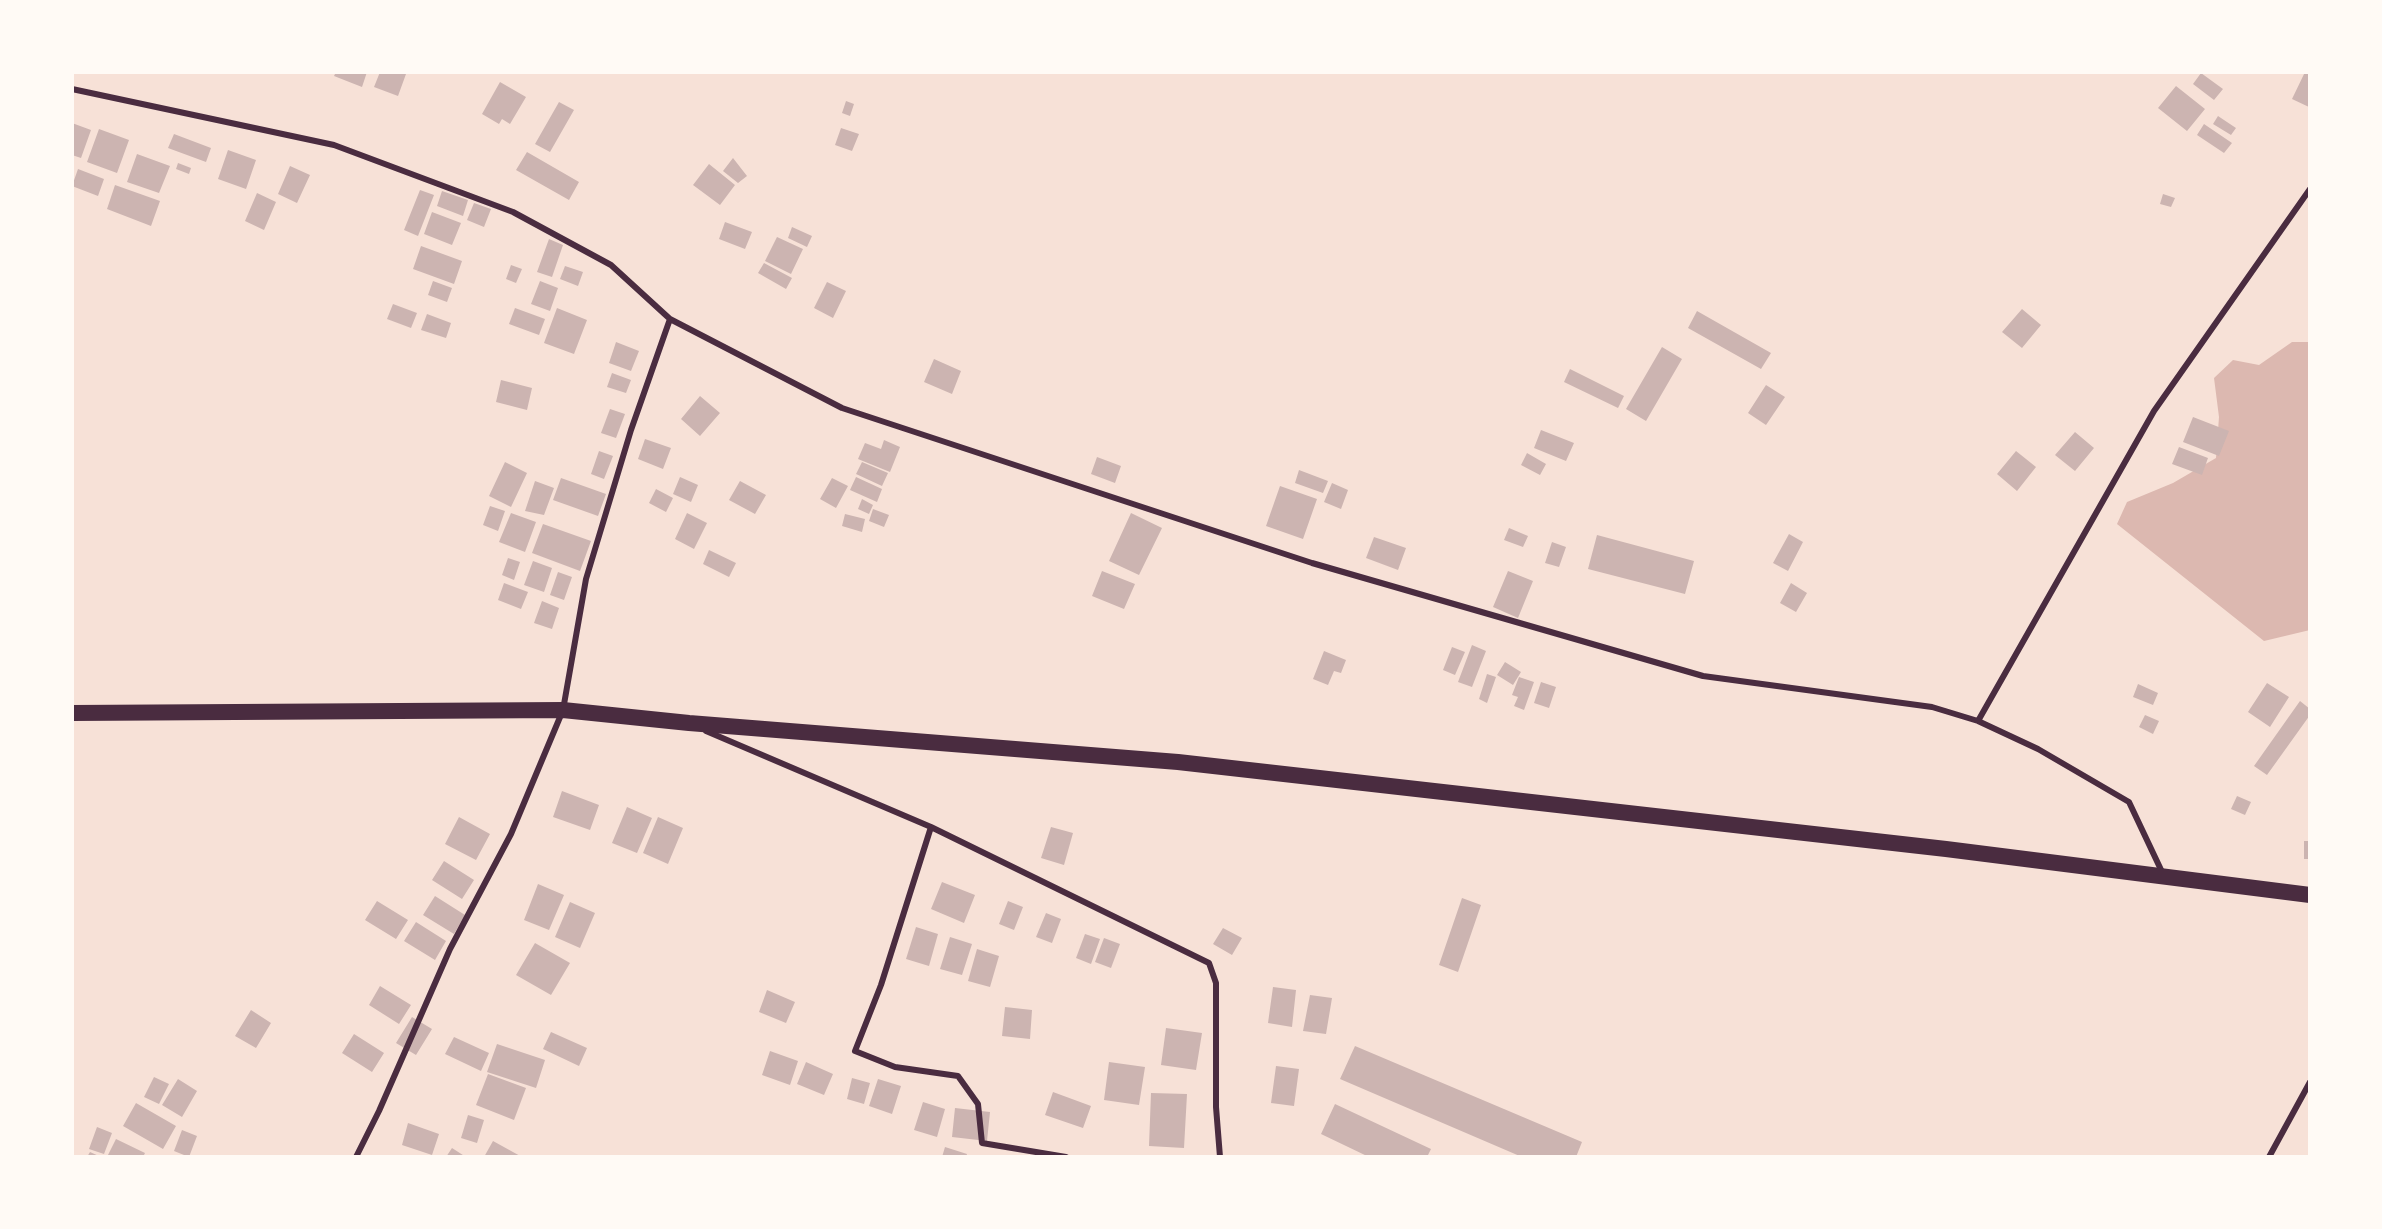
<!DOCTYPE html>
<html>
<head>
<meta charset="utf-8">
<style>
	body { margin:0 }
	#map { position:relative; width:2382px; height:1229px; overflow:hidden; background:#f7e1d7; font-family:"Titillium Web",sans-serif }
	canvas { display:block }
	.frame { position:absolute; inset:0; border:74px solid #fffaf5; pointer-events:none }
</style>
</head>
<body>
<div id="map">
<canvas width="2382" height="1229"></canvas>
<div class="frame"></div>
</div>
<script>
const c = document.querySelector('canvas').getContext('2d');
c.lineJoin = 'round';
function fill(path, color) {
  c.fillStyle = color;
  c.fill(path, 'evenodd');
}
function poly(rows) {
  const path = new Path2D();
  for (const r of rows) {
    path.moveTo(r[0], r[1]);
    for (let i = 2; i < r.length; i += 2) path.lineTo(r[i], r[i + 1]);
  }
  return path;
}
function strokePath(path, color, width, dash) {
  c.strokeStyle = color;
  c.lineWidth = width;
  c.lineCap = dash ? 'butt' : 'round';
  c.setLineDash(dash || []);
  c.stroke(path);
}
fill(poly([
	[2292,342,2310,342,2310,630,2264,641,2117,524,2127,502,2173,483,2216,458,2219,417,2214,378,2233,360,2259,365]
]), '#dcb8b0');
fill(poly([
	[336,72,367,72,362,87,334,76],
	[380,72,406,74,398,96,374,87],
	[2305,72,2310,73,2309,107,2292,99],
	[2201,73,2223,89,2214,100,2193,84],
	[500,82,526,97,510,124,502,119,499,124,482,114],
	[2176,86,2205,109,2187,131,2158,108],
	[846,101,854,104,850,116,842,113],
	[559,102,574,110,550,152,535,144],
	[2218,116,2236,128,2231,135,2213,124],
	[72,123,91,130,81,158,72,155],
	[2204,124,2232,143,2224,153,2197,135],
	[841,128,859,134,852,151,835,145],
	[99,129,129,140,117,173,87,162],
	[174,134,211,148,206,162,168,148],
	[228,150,256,160,246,189,218,179],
	[527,152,579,182,569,200,516,170],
	[137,154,170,166,159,193,127,182],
	[733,158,747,176,738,183,723,171],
	[178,163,191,168,189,174,176,169],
	[709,164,735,185,720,205,693,185],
	[290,166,310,175,297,203,278,194],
	[78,169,104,179,98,196,72,186],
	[115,185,160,201,151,226,107,209],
	[420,190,434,195,418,236,404,230],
	[442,191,468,200,463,216,437,206],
	[257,193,276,202,264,230,245,221],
	[2163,194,2175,198,2171,207,2160,204],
	[474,203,491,209,484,227,467,220],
	[432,212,461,223,452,245,424,234],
	[725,222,752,232,745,249,719,239],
	[792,227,812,236,807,247,788,238],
	[777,237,803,249,791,274,765,261],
	[549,239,563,245,552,277,537,272],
	[421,246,462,261,454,284,413,269],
	[764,263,792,278,786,289,758,273],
	[511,265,522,269,516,283,506,279],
	[565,266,583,272,578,286,560,279],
	[433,281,452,288,447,302,428,295],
	[540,281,558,288,550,311,531,304],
	[827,282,846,291,833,318,814,308],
	[393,304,417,313,411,328,387,319],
	[515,308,545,319,539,335,509,324],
	[557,308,587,320,574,354,544,343],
	[2022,309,2041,325,2022,348,2002,332],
	[1697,311,1771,353,1761,369,1688,328],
	[427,314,451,323,446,338,421,330],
	[616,342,639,351,631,371,609,363],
	[1662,347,1682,359,1646,421,1626,409],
	[934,359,961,371,952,394,924,382],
	[1570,369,1624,396,1618,408,1564,382],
	[612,373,631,380,626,393,607,387],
	[501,380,532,388,527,410,496,402],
	[1766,385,1785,397,1766,425,1748,413],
	[700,396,720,413,700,436,681,419],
	[610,409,625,414,616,438,601,433],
	[2193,417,2229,431,2219,456,2183,442],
	[1541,430,1574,443,1566,461,1534,448],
	[2075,432,2094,448,2075,471,2055,455],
	[645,439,671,448,663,469,638,459],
	[884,440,900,447,890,472,858,459,865,443,881,449],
	[2179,447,2208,458,2202,475,2172,464],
	[599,451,613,456,604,479,591,474],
	[2016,451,2036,467,2017,491,1997,474],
	[1527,453,1546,464,1540,475,1521,465],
	[1097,457,1121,466,1115,483,1091,474],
	[505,462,527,473,511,507,489,496],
	[862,462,888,473,882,486,856,474],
	[1299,470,1328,481,1323,493,1295,483],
	[680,477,698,485,691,502,673,494],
	[856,477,882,489,877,502,850,490],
	[561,478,606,494,598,516,553,500],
	[832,478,848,486,836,508,820,499],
	[535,481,554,488,544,515,525,511],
	[740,481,766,495,755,514,729,500],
	[1332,483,1348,490,1341,509,1324,502],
	[1280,486,1317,499,1303,539,1266,526],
	[656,489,673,498,666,512,649,503],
	[862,499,873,505,869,514,858,509],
	[490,506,505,511,498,531,483,525],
	[873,509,889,515,884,527,869,521],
	[511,513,536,522,525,552,499,542],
	[687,513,707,523,694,549,675,539],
	[1131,513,1162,528,1139,575,1109,561],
	[845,514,865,519,862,532,842,526],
	[543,524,591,541,580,571,532,553],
	[1509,528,1528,536,1523,547,1504,540],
	[1789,534,1803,542,1788,571,1773,563],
	[1597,535,1694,561,1685,594,1588,569],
	[1374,537,1406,548,1398,570,1366,558],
	[1552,542,1566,547,1559,567,1545,563],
	[709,550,736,563,729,577,703,564],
	[508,558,520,562,514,580,502,575],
	[533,561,552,568,544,592,524,585],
	[1102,571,1135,584,1124,609,1092,596],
	[1508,571,1533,581,1518,618,1493,607],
	[558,572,572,577,564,600,550,595],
	[504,583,528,592,521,609,498,600],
	[1791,583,1807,593,1796,612,1780,603],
	[542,601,559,608,552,629,534,623],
	[1472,645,1486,651,1472,687,1458,682],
	[1452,647,1465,652,1455,675,1443,670],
	[1324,651,1346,660,1341,673,1334,671,1328,685,1313,679],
	[1505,662,1521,672,1513,685,1497,675],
	[1487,674,1496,677,1487,703,1479,699],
	[1519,677,1534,682,1524,710,1514,706,1518,697,1512,695],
	[1541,682,1556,687,1549,708,1534,703],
	[2267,683,2289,697,2270,727,2248,712],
	[2138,684,2158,693,2153,705,2133,697],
	[2300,701,2310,709,2310,715,2267,775,2254,766],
	[2145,715,2159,721,2153,734,2139,727],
	[562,791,599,805,590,830,553,817],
	[2237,796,2251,802,2245,815,2231,809],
	[627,807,652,818,637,853,612,843],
	[459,817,490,834,476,860,445,844],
	[658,817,683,828,668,864,643,853],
	[1051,827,1073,833,1064,865,1041,858],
	[2304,841,2310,841,2310,859,2304,859],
	[444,861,474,880,462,899,432,880],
	[942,882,975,895,964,923,931,909],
	[538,884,564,895,549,930,524,920],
	[435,896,465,915,454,934,423,915],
	[1462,898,1481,905,1458,972,1439,965],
	[377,901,408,920,396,939,365,920],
	[1008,901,1023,907,1014,930,999,924],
	[570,902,595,913,580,948,555,937],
	[1046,913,1061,919,1052,943,1036,937],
	[416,922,446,941,435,960,404,941],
	[916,927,938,934,929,966,906,959],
	[1223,928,1242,938,1232,955,1213,944],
	[1085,934,1100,939,1091,964,1076,958],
	[950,937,972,944,962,975,940,969],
	[1104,938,1120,944,1111,968,1095,962],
	[535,943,570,963,551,995,516,975],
	[977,949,999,956,990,987,968,981],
	[380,986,411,1005,399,1024,369,1005],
	[1273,987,1296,990,1292,1027,1268,1023],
	[767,990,795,1002,786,1023,759,1012],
	[1310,995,1332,998,1326,1034,1303,1031],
	[1005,1007,1032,1010,1030,1039,1002,1036],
	[251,1010,271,1023,256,1048,235,1036],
	[412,1017,432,1029,416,1055,396,1043],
	[1166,1028,1202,1033,1196,1070,1161,1065],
	[551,1032,587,1048,579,1066,543,1049],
	[354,1034,384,1053,372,1072,342,1053],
	[454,1037,489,1053,481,1071,445,1054],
	[497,1044,545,1060,536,1088,487,1072],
	[1355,1046,1582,1142,1576,1157,1522,1157,1340,1079],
	[770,1051,798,1061,790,1085,762,1075],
	[806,1062,833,1074,824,1095,797,1084],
	[1109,1062,1145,1067,1139,1105,1104,1100],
	[1276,1066,1299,1069,1294,1106,1271,1103],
	[488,1074,526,1088,514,1120,476,1105],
	[154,1077,169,1084,159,1104,144,1097],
	[852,1078,870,1083,864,1104,847,1099],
	[178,1079,197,1091,182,1117,162,1105],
	[878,1079,901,1086,892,1114,869,1106],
	[1053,1092,1091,1106,1083,1128,1045,1115],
	[1151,1093,1187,1094,1184,1148,1149,1146],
	[923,1102,945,1109,937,1137,914,1130],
	[136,1103,176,1126,163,1149,123,1126],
	[1335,1104,1431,1149,1427,1157,1369,1157,1321,1134],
	[955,1108,990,1112,987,1141,952,1137],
	[468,1115,484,1120,477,1143,461,1138],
	[408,1123,439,1134,432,1155,402,1145],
	[97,1127,112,1133,104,1154,89,1149],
	[182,1130,197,1136,189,1157,174,1151],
	[116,1139,145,1153,143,1157,107,1157],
	[493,1141,522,1157,484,1157],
	[945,1147,967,1154,966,1157,942,1157],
	[452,1148,466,1157,446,1157],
	[90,1152,101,1157,87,1157]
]), '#ccb4b1');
strokePath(poly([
	[72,89,334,145,513,212,611,265,670,319,631,430,586,579,563,710,511,834,450,949,379,1111,356,1157],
	[670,319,842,408,1312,563,1703,676,1932,707,1978,721,2038,749,2129,802,2163,874],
	[1978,721,2154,411,2310,189],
	[706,731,931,827,1209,963,1216,983,1216,1107,1220,1157],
	[931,827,881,985,855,1051,895,1067,958,1076,978,1104,982,1143,1066,1157],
	[2269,1157,2310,1082]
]), '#4a2c40', 6);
strokePath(poly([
	[72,713,563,710,689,723,1178,762,1946,849,2310,895]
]), '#4a2c40', 16);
</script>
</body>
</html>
